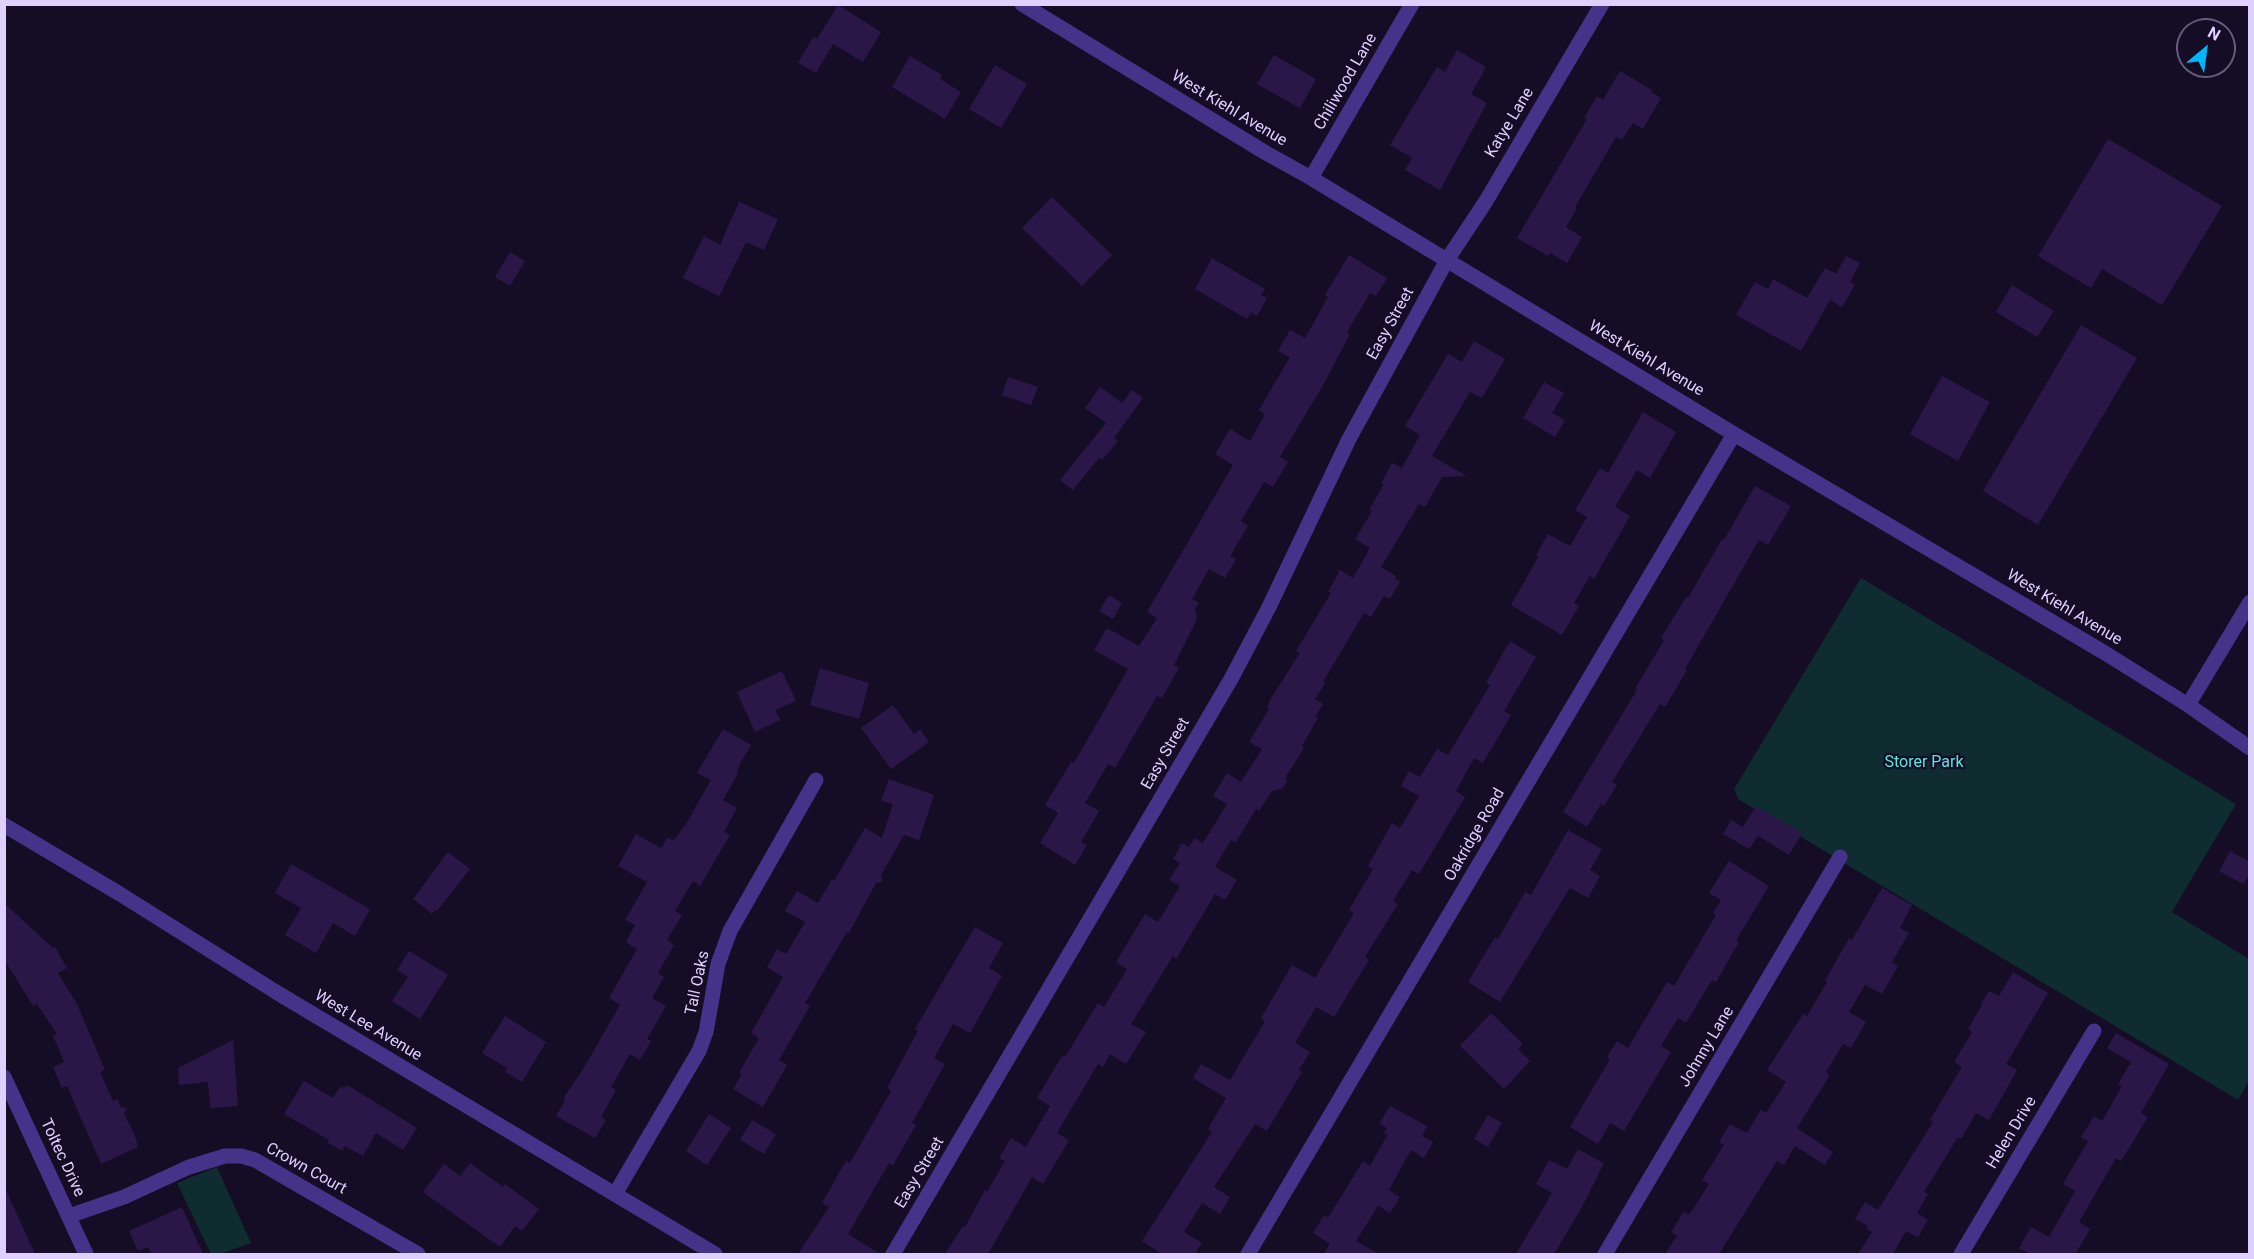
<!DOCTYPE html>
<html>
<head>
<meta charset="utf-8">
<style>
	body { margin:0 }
	#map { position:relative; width:2254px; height:1259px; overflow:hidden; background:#150c26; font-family:Roboto,sans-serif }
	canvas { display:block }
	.frame { position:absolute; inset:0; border:6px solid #ded1ff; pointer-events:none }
	.north { position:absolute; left:2176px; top:18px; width:60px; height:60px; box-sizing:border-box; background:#150c26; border:2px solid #655b7d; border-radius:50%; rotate:29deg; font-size:16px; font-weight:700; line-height:24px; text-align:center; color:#ded1ff }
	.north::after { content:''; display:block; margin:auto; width:21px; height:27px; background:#00b6fc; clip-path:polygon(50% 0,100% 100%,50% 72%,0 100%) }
</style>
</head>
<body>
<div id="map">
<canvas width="2254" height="1259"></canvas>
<div class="frame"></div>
<div class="north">N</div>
</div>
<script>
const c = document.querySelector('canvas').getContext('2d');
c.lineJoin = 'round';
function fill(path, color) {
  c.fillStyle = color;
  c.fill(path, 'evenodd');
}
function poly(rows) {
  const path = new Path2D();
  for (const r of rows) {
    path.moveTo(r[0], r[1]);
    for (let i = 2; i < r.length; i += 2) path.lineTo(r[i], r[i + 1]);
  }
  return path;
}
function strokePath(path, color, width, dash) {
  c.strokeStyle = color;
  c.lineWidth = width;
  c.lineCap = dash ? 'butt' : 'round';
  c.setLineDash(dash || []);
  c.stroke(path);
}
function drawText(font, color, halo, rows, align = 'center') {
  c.font = font + ' Roboto,sans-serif';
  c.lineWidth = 4.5;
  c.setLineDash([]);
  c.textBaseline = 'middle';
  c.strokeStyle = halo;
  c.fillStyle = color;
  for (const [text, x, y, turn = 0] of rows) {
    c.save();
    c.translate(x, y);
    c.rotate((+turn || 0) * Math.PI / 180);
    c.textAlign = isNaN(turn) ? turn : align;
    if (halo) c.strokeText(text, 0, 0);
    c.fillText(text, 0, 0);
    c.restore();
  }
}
fill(poly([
	[1861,578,2236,804,2172,912,2249,959,2249,1081,2238,1100,1738,799,1734,789],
	[217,1167,251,1243,220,1254,211,1254,177,1183]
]), '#0f2c30');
fill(poly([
	[838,5,881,32,863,62,833,44,816,73,798,63,813,37,817,39],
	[1457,50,1486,67,1471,94,1487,103,1440,190,1405,170,1412,158,1390,145,1437,67,1445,72],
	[1274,55,1316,79,1300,108,1257,84],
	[910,56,942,75,940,79,961,92,945,119,892,87],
	[995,65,1027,84,1001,128,969,109],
	[1620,71,1652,90,1651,92,1661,98,1643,129,1633,123,1622,140,1616,137,1575,207,1577,208,1566,227,1582,237,1567,263,1550,253,1548,256,1517,238,1587,119,1584,118,1597,96,1603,100],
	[2108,139,2222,206,2162,305,2102,269,2091,288,2038,256],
	[1052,197,1112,255,1082,286,1022,228],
	[739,202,778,219,764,250,746,242,719,296,683,278,704,236,720,245],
	[510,252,525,261,510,286,495,277],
	[1349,255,1387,278,1376,296,1370,293,1347,332,1350,334,1322,387,1280,457,1288,462,1273,487,1264,482,1241,521,1248,526,1230,556,1236,559,1225,578,1209,569,1192,599,1199,603,1195,609,1197,619,1174,665,1179,668,1162,698,1157,696,1115,768,1108,764,1085,803,1099,811,1081,842,1087,845,1075,865,1040,843,1058,813,1045,805,1071,762,1074,763,1128,669,1094,650,1107,628,1139,646,1157,618,1147,612,1233,465,1215,454,1230,429,1250,441,1265,414,1259,410,1290,357,1278,351,1290,330,1305,338,1328,297,1325,295],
	[1846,256,1860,263,1850,282,1855,285,1842,307,1830,300,1801,351,1736,315,1755,282,1768,289,1773,279,1807,298,1825,268,1836,274],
	[1212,258,1265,289,1261,295,1267,298,1257,316,1251,312,1247,319,1195,289],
	[2012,285,2054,311,2037,337,1996,312],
	[2081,325,2137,358,2038,525,1983,491],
	[1474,341,1505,359,1482,398,1470,392,1432,456,1467,476,1442,477,1425,507,1419,504,1381,567,1396,576,1395,579,1400,582,1390,599,1384,596,1371,617,1364,613,1323,682,1325,683,1315,699,1323,704,1315,717,1318,718,1302,746,1304,748,1285,778,1287,781,1283,788,1272,791,1259,811,1256,809,1236,842,1231,840,1215,867,1237,880,1225,900,1215,894,1176,959,1173,956,1131,1024,1146,1032,1126,1064,1110,1054,1103,1067,1098,1064,1057,1133,1069,1140,1043,1184,1032,1177,988,1254,945,1254,963,1226,965,1227,985,1190,987,1192,1005,1161,999,1158,1011,1138,1026,1147,1050,1106,1037,1098,1062,1056,1065,1057,1098,1003,1104,1007,1127,969,1116,962,1145,914,1158,922,1180,886,1169,880,1180,863,1173,859,1182,843,1189,847,1194,838,1203,843,1227,804,1213,796,1227,773,1241,782,1262,749,1249,742,1269,709,1267,708,1271,698,1300,653,1296,651,1331,593,1328,592,1340,570,1353,578,1370,548,1355,539,1372,511,1369,510,1384,484,1381,483,1392,463,1402,468,1420,435,1405,426,1448,354,1462,362],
	[1942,376,1990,402,1958,461,1910,434],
	[1008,377,1038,387,1031,405,1002,395],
	[1544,382,1564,393,1552,413,1565,420,1555,437,1523,418],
	[1100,387,1122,403,1132,390,1143,398,1114,438,1118,441,1102,460,1099,458,1073,490,1060,480,1106,423,1085,408],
	[1643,412,1676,432,1650,478,1637,470,1615,507,1630,516,1594,579,1590,576,1574,603,1579,606,1562,635,1511,605,1535,563,1538,556,1536,555,1548,534,1570,546,1587,517,1575,510,1600,468,1608,473],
	[1755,486,1791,506,1768,545,1759,540,1685,669,1687,670,1665,707,1660,704,1612,782,1617,785,1604,806,1601,804,1587,827,1563,812,1637,690,1635,689,1664,640,1661,638,1686,597,1688,598,1722,539,1724,540],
	[1109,595,1122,603,1113,619,1099,611],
	[1510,641,1536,657,1504,711,1511,715,1483,763,1474,758,1456,791,1465,797,1419,874,1412,870,1393,901,1398,904,1365,957,1369,960,1334,1017,1316,1007,1295,1043,1310,1052,1299,1070,1302,1072,1267,1131,1255,1124,1214,1187,1230,1197,1220,1214,1202,1203,1184,1232,1202,1243,1195,1254,1162,1254,1142,1241,1212,1132,1208,1129,1226,1098,1193,1078,1201,1064,1230,1080,1265,1021,1261,1018,1292,965,1315,978,1354,913,1349,910,1373,869,1368,866,1392,823,1400,828,1419,796,1401,786,1409,771,1420,777,1437,749,1448,755,1490,685,1486,683],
	[820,668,869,683,859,719,810,705],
	[782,671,796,701,775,710,780,720,755,732,737,692],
	[893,705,914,734,920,729,929,742,891,769,861,728],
	[723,729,751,745,740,763,737,772,738,773,723,800,737,808,724,832,730,835,700,886,693,881,675,911,682,915,667,940,674,945,658,973,664,977,652,998,666,1006,647,1039,651,1041,640,1060,630,1054,611,1087,616,1090,601,1117,606,1120,595,1138,556,1116,565,1101,564,1097,582,1071,620,1005,609,998,637,949,626,942,635,925,625,920,647,882,618,866,636,834,661,848,668,837,673,841,686,824,711,780,697,773],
	[889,779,934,795,919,840,904,835,881,875,882,882,876,883,849,933,847,932,805,1003,810,1006,779,1060,787,1065,763,1107,733,1089,742,1074,739,1073,759,1038,751,1033,783,977,767,967,777,949,786,954,805,922,785,911,797,891,818,903,832,879,834,881,865,828,882,838,893,804,881,801],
	[1756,806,1802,833,1789,855,1758,836,1749,849,1723,834,1731,820,1743,827],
	[1568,830,1602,849,1590,870,1600,876,1588,898,1570,888,1500,1002,1468,982,1495,937,1498,939,1525,892,1531,895],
	[2230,851,2250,862,2250,874,2243,884,2219,871],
	[448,852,470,869,437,911,435,910,432,914,413,899],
	[1729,861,1769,886,1736,940,1739,942,1716,982,1712,980,1686,1023,1678,1018,1661,1046,1671,1052,1624,1131,1610,1123,1598,1144,1570,1127,1610,1059,1607,1057,1617,1041,1628,1048,1667,982,1674,986,1716,915,1713,913,1721,900,1709,893],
	[291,864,370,909,355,936,333,923,316,953,285,935,301,908,275,893],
	[1882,888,1912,905,1900,928,1909,933,1892,962,1898,966,1882,994,1865,985,1849,1012,1866,1022,1851,1048,1843,1044,1826,1072,1830,1075,1797,1128,1833,1152,1825,1165,1795,1146,1784,1165,1777,1161,1719,1254,1665,1254,1677,1236,1671,1232,1684,1211,1689,1215,1709,1184,1702,1180,1724,1145,1719,1142,1730,1124,1747,1133,1761,1109,1766,1113,1786,1082,1767,1070,1803,1014,1807,1016,1827,982,1825,981,1849,938,1852,940],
	[4,903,53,948,55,947,67,968,58,973,77,1004,105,1070,100,1072,113,1101,117,1099,121,1107,127,1108,124,1114,135,1136,138,1147,101,1164,67,1086,62,1088,53,1067,64,1062,53,1036,57,1034,37,1004,33,1006,4,959],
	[975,927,1003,943,989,968,1002,976,970,1033,953,1024,934,1058,945,1064,912,1123,916,1125,893,1165,889,1163,848,1234,880,1254,798,1254,829,1207,822,1203,846,1161,850,1163,891,1091,887,1088,918,1031,915,1029],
	[409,951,448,975,420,1019,392,1001,408,977,397,970],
	[2013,972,2048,993,2006,1064,2017,1070,1989,1120,1976,1113,1961,1139,1958,1137,1924,1192,1928,1194,1917,1213,1928,1220,1918,1237,1906,1231,1893,1254,1858,1254,1872,1232,1866,1228,1868,1226,1855,1219,1865,1202,1878,1210,1933,1122,1930,1120,1962,1067,1954,1062,1972,1032,1968,1029,1982,1005,1981,1004,1989,991,1999,996],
	[1491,1013,1523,1044,1518,1049,1530,1061,1504,1089,1460,1046],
	[505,1016,546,1042,522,1082,505,1072,507,1068,482,1053],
	[2116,1033,2169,1064,2141,1113,2148,1117,2121,1161,2116,1158,2079,1222,2090,1229,2076,1253,2078,1254,2030,1254,2019,1248,2031,1227,2049,1237,2075,1191,2063,1184,2088,1141,2081,1137,2094,1116,2102,1121,2122,1086,2118,1084,2131,1062,2107,1048],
	[233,1040,238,1106,210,1108,208,1082,179,1085,178,1068],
	[304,1081,333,1098,339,1088,349,1086,417,1128,403,1150,376,1133,363,1156,345,1146,342,1151,328,1143,329,1140,284,1114],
	[1390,1106,1427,1126,1422,1136,1433,1142,1424,1158,1411,1150,1389,1190,1400,1197,1390,1213,1378,1206,1356,1241,1379,1254,1324,1254,1330,1244,1313,1233,1324,1215,1328,1218,1363,1161,1370,1166,1388,1134,1384,1133,1387,1128,1379,1124],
	[709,1114,731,1128,707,1165,686,1151],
	[1488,1115,1502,1123,1488,1147,1474,1139],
	[752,1120,776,1134,764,1154,740,1140],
	[1578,1149,1604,1163,1581,1209,1554,1254,1516,1254,1552,1193,1536,1184,1549,1160,1567,1169],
	[470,1163,503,1187,505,1184,539,1209,522,1231,515,1226,500,1247,423,1192,444,1164,460,1176],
	[4,1186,35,1254,4,1254],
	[182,1207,203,1254,152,1254,148,1247,138,1251,129,1231]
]), '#2a1748');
strokePath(poly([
	[1022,4,1266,153,1311,178,1734,434,2105,653,2188,705,2250,748],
	[1311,178,1412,4],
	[2188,705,2250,602],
	[4,825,120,894,276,992,715,1254],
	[4,1077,86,1254],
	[615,1194,699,1051,706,1032,718,964,730,931,816,780],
	[69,1216,124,1197,189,1167,225,1156,241,1156,255,1160,418,1254],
	[893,1254,1231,679,1269,607,1349,439,1447,260,1486,201,1602,4],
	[1248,1254,1734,434],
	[1605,1254,1840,857],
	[1961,1254,2094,1031]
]), '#453389', 15);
drawText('16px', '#ded1ff', '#150c26', [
	["Chiliwood Lane",1346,82,-60],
	["West Kiehl Avenue",1229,109,31],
	["Katye Lane",1510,123,-59],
	["Easy Street",1391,324,-61],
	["West Kiehl Avenue",1646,359,31],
	["West Kiehl Avenue",2064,608,31],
	["Easy Street",1166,754,-60],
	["Oakridge Road",1475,835,-60],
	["Tall Oaks",698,983,-78],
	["West Lee Avenue",368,1026,31],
	["Johnny Lane",1707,1047,-59],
	["Helen Drive",2012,1133,-59],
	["Toltec Drive",62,1158,65],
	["Crown Court",306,1169,29],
	["Easy Street",920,1173,-59]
]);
drawText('16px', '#51ebe0', '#150c26', [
	["Storer Park",1924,763]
]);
</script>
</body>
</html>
